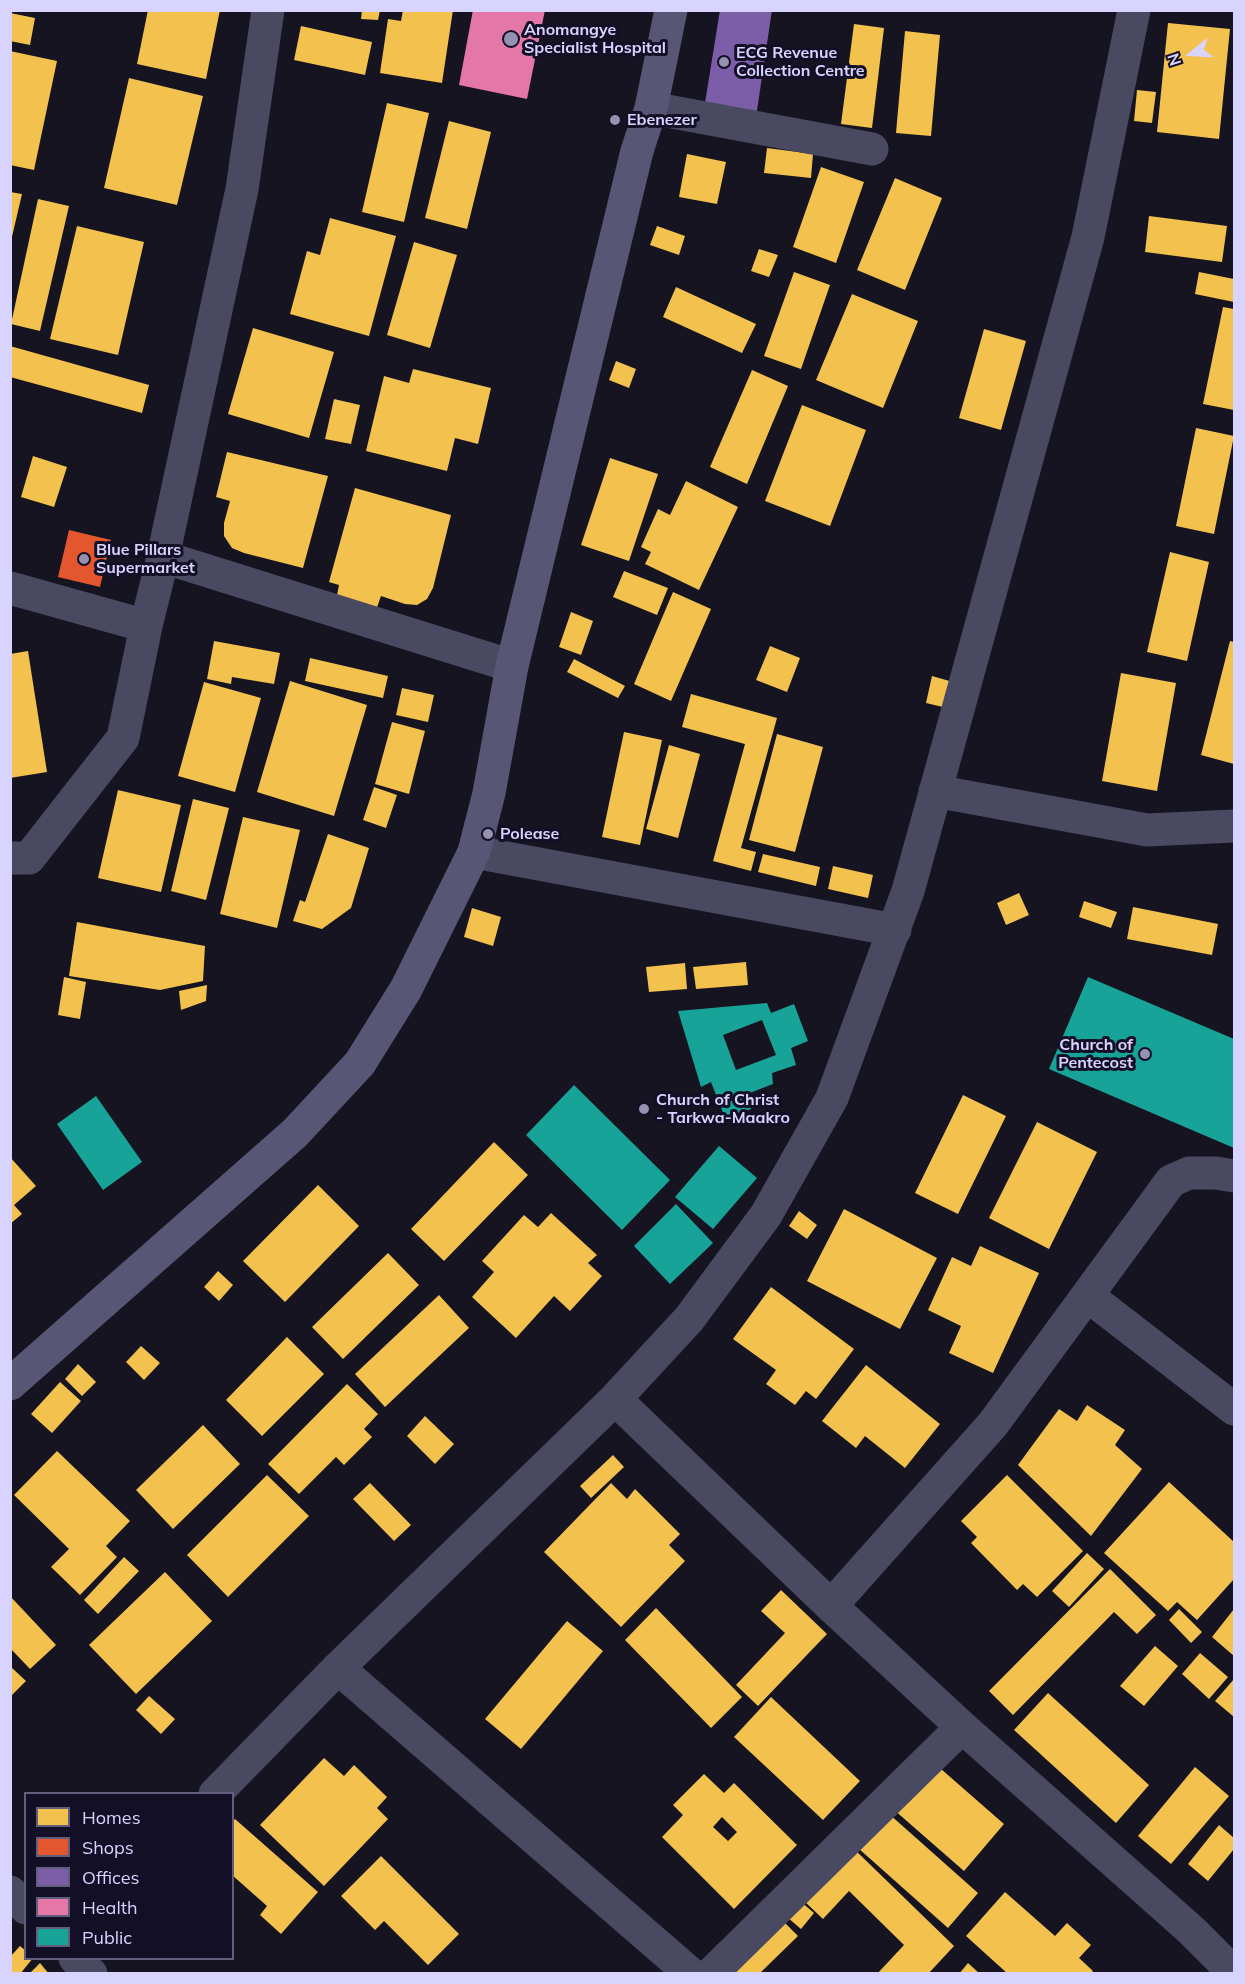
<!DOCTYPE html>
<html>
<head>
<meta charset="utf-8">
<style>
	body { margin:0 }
	#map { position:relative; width:1245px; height:1984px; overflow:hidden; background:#161421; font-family:Mulish,sans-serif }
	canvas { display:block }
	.frame { position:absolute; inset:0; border:12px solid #d9d4ff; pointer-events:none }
	.legend { position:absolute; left:24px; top:1792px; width:210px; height:168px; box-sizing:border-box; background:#130f26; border:2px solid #625e7d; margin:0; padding:8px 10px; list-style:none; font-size:18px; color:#d9d4ff }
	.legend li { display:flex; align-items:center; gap:12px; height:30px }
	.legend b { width:30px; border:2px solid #625e7d }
	.north { position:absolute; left:1161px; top:24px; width:60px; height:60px; -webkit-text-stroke:4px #130f26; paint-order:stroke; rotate:252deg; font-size:16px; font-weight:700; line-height:24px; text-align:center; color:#d9d4ff }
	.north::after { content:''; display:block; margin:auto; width:21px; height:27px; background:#d9d4ff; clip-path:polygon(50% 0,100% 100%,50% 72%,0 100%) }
</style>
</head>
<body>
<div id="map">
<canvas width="1245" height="1984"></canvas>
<div class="frame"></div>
<ul class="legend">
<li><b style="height:16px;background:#f2c14e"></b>Homes</li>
<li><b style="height:16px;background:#e4572e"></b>Shops</li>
<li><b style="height:16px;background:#7b5ea7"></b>Offices</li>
<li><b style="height:16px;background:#e377a8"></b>Health</li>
<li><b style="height:16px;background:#17a398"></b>Public</li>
</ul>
<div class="north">N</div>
</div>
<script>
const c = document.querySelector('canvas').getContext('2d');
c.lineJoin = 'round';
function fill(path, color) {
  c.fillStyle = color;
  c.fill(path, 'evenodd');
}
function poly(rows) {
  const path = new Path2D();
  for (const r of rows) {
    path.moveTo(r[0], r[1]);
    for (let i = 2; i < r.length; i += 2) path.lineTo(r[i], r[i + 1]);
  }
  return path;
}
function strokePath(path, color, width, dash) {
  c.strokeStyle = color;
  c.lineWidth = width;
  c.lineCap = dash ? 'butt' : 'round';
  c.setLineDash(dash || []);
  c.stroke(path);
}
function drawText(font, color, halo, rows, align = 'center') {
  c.font = font + ' Mulish,sans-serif';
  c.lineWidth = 6;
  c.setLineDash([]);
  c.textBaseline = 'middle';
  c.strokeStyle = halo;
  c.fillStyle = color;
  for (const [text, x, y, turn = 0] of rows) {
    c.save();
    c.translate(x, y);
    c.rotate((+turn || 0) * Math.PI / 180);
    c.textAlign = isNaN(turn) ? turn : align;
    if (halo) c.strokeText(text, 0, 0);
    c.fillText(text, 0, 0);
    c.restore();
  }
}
fill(poly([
	[148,10,220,10,206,79,137,64],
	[362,10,380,10,378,20,361,19],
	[403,10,453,10,442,83,380,73,388,19,401,21],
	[10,13,35,18,30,45,10,41],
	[1168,23,1230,29,1219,139,1157,132],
	[854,24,884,28,872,128,841,124],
	[301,26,372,42,365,75,294,60],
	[905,31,940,35,931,136,896,133],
	[10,51,57,61,34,170,10,165],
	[129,78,203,96,177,205,104,188],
	[1137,90,1156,92,1152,123,1134,121],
	[387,103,429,113,404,222,362,212],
	[449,121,491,132,467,229,425,218],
	[767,148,813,154,811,178,764,173],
	[687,154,726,162,717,204,679,197],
	[821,167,864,182,836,263,793,247],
	[895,178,942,198,905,290,857,270],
	[10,192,22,194,11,241,10,241],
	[38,199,69,206,40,331,11,324],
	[1149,216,1227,226,1222,262,1145,252],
	[330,218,396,236,369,336,290,314,307,251,320,255],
	[77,226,144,242,118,355,50,339],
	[657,226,685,236,679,255,650,245],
	[414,242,457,255,430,348,387,335],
	[759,249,778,255,769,277,751,271],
	[794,272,830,285,801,369,764,356],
	[1199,272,1234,279,1234,302,1195,294],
	[676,287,756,324,742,353,663,317],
	[852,294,918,321,883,408,816,380],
	[1223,307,1234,309,1234,410,1203,404],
	[253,328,334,352,309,438,228,414],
	[984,329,1026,341,1001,430,959,418],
	[10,346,149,385,142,413,10,377],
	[616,361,636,369,629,388,609,380],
	[413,369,491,388,478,444,455,438,447,471,366,451,384,376,409,383],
	[752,370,788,386,747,484,710,467],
	[334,399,360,405,351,444,325,439],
	[802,405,866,430,830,526,765,501],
	[1196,428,1234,436,1214,534,1176,526],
	[227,452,328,476,303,568,244,553,232,548,224,536,224,523,230,501,216,497],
	[33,456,67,467,54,507,21,497],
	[610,458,658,474,629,561,581,545],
	[686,481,738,507,699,590,645,564,651,552,641,547,658,509,670,515],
	[355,488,451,515,433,588,427,599,417,605,405,604,381,596,376,610,336,600,339,585,329,582],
	[1170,552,1209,562,1187,661,1147,652],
	[624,571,668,588,657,615,613,597],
	[673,592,711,609,671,701,634,684],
	[571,612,593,621,581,655,559,647],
	[214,641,280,653,274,684,232,677,231,684,207,679],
	[1230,641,1234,642,1234,764,1201,755],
	[770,646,800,658,787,692,756,680],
	[28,651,47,772,10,778,10,654],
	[310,658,388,676,383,698,305,681],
	[574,659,625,686,618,698,567,672],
	[1121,673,1176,683,1157,791,1102,781],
	[932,676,953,682,947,708,926,703],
	[290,681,367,705,334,816,257,792],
	[204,682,261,698,235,792,178,776],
	[402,688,434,695,428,722,396,715],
	[691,694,777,718,741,848,756,852,751,871,713,861,745,744,682,727],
	[392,722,425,731,409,794,375,784],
	[624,732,662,740,640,845,602,837],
	[777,734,823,747,795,852,749,840],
	[669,745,700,754,678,838,646,829],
	[374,787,397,795,386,828,363,820],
	[118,790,181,805,161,892,98,878],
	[193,799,229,808,206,900,171,891],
	[243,817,300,830,277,928,220,914],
	[328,834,369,848,351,908,322,929,293,921,300,900,305,902],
	[763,854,820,867,816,886,758,872],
	[833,866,873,875,868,898,828,889],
	[1019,893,1029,915,1006,925,997,903],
	[1084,901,1117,912,1111,928,1079,917],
	[1133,907,1218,924,1212,955,1127,939],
	[472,908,501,917,493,946,464,937],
	[77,922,205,946,203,981,160,990,69,976],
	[746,962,748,985,696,989,693,967],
	[685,963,687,989,649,992,646,967],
	[64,977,86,982,80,1019,58,1015],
	[207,985,206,1001,181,1010,179,991],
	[963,1095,1006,1116,958,1214,915,1193],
	[1037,1122,1097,1152,1049,1249,989,1218],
	[494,1142,528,1175,444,1261,411,1229],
	[10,1157,36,1186,14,1205,22,1214,10,1224],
	[318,1185,359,1226,285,1302,243,1261],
	[844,1209,937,1258,900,1329,807,1281],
	[799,1211,817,1225,807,1239,789,1226],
	[551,1213,597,1255,588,1263,602,1276,570,1311,554,1296,516,1338,472,1297,494,1272,482,1261,524,1215,538,1227],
	[980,1246,1039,1273,993,1373,949,1353,961,1326,928,1310,952,1257,971,1266],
	[388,1253,419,1285,343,1359,312,1327],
	[218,1271,233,1285,219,1301,204,1287],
	[771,1287,854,1349,816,1399,806,1391,795,1405,766,1384,776,1370,733,1339],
	[439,1295,469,1328,385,1407,355,1374],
	[287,1337,324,1374,262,1436,226,1400],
	[141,1346,160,1363,144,1380,126,1362],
	[78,1364,96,1382,82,1396,65,1379],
	[866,1365,940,1424,905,1468,865,1436,856,1448,822,1421],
	[60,1382,81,1401,52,1433,31,1414],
	[347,1384,378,1414,364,1429,372,1437,344,1465,336,1457,299,1494,268,1464],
	[1087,1405,1125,1430,1115,1445,1142,1469,1091,1536,1018,1465,1059,1409,1077,1421],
	[425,1416,454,1444,435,1464,407,1436],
	[203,1425,240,1464,173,1529,136,1490],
	[57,1451,130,1521,106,1546,117,1557,80,1595,51,1567,69,1549,14,1495],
	[613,1455,624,1467,591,1498,580,1486],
	[267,1475,309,1516,228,1597,187,1555],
	[1007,1475,1083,1551,1037,1597,1023,1584,1017,1590,971,1543,977,1537,961,1521],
	[1169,1482,1234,1542,1234,1579,1197,1620,1177,1602,1168,1611,1104,1553],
	[370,1483,411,1525,394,1541,353,1499],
	[611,1483,627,1499,635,1489,680,1534,669,1545,685,1561,621,1627,544,1552],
	[1087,1553,1104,1569,1069,1607,1052,1591],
	[124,1557,139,1571,98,1614,84,1600],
	[1110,1569,1156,1615,1137,1634,1114,1612,1013,1715,989,1691],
	[165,1572,212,1621,136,1694,89,1645],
	[781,1590,827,1634,758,1706,736,1685,785,1633,761,1611],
	[10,1596,56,1645,30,1669,10,1648],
	[656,1608,742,1697,711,1728,625,1640],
	[1179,1609,1202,1632,1191,1643,1169,1620],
	[1234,1609,1234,1656,1212,1637],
	[567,1621,603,1651,521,1749,485,1719],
	[1155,1646,1178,1666,1144,1706,1120,1686],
	[1200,1653,1228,1677,1209,1699,1182,1674],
	[10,1666,26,1681,10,1697],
	[1234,1679,1234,1717,1215,1701],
	[1048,1693,1149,1785,1116,1823,1014,1730],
	[149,1696,175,1719,161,1734,136,1710],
	[771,1697,860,1781,823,1820,734,1737],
	[324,1758,344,1776,354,1765,387,1797,377,1808,388,1819,324,1886,260,1825],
	[933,1762,1004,1824,964,1871,893,1809],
	[1195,1767,1229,1796,1171,1864,1138,1836],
	[704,1774,724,1793,734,1783,797,1845,734,1909,662,1837,683,1815,673,1805],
	[722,1817,737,1832,728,1841,713,1827],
	[888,1813,978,1893,948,1928,858,1848],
	[235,1819,318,1892,281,1934,260,1915,267,1906,232,1875,232,1822],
	[1219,1825,1234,1838,1234,1849,1208,1881,1188,1864],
	[852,1847,954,1946,928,1974,877,1974,904,1945,849,1891,823,1919,802,1899],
	[381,1856,459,1934,428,1965,384,1921,375,1930,341,1896],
	[1005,1892,1055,1936,1067,1923,1091,1945,1079,1958,1093,1971,1090,1974,1008,1974,966,1936],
	[800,1901,814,1913,801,1929,787,1917],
	[779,1917,798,1936,759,1974,739,1974,730,1965],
	[20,1946,26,1951,26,1958,33,1958,20,1974,10,1974,10,1957],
	[40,1963,49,1974,29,1974],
	[968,1963,980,1974,959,1974]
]), '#f2c14e');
fill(poly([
	[69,530,111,540,100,587,58,577]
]), '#e4572e');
fill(poly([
	[720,10,772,10,756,117,704,109]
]), '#7b5ea7');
fill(poly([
	[473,10,545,10,527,99,459,85]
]), '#e377a8');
fill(poly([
	[1088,977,1234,1039,1234,1148,1049,1069],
	[767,1003,771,1013,794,1004,808,1041,791,1048,796,1065,772,1073,773,1084,747,1094,751,1109,725,1118,711,1082,701,1087,678,1011],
	[762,1020,776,1055,736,1070,723,1035],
	[574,1085,670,1180,622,1230,526,1135],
	[96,1096,142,1162,103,1190,57,1124],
	[719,1146,757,1178,713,1229,675,1197],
	[676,1204,713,1243,670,1284,634,1246]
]), '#17a398');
strokePath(poly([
	[651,108,872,149],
	[163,557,512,666],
	[10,588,146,626],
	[935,791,1147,830,1234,826],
	[474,852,895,930],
	[10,858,29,858,123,738,146,626,163,557,242,189,268,10],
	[1088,1296,1234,1409],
	[615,1399,831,1606,962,1727,1191,1930,1234,1973],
	[831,1606,993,1424,1171,1181,1189,1173,1216,1173,1234,1176],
	[338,1668,691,1974],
	[215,1794,338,1668,615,1399,689,1319,766,1215,832,1098,908,891,1088,237,1134,10],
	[10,1892,26,1908],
	[75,1958,91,1974],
	[711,1974,962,1727]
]), '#4a4962', 33);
strokePath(poly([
	[10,1384,295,1133,360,1063,406,989,474,852,489,793,512,666,637,151,651,108,671,10]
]), '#575674', 33);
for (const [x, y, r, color] of [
	[511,39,8,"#9591b1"],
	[724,62,6,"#9591b1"],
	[615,120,6,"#9591b1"],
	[84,559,6,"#9591b1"],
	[488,834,6,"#9591b1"],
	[1145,1054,6,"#9591b1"],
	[644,1109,6,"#9591b1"]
]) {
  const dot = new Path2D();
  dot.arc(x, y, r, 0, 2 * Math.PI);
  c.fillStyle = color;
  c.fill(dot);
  strokePath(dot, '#130f26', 2);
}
drawText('bold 16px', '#d9d4ff', '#130f26', [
	["Anomangye",524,30],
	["Specialist Hospital",524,48],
	["ECG Revenue",736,53],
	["Collection Centre",736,71],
	["Ebenezer",627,120],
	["Blue Pillars",96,550],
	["Supermarket",96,568],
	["Polease",500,834],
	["Church of",1133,1045,"right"],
	["Pentecost",1133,1063,"right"],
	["Church of Christ",656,1100],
	["- Tarkwa-Maakro",656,1118]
], 'left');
</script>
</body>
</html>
